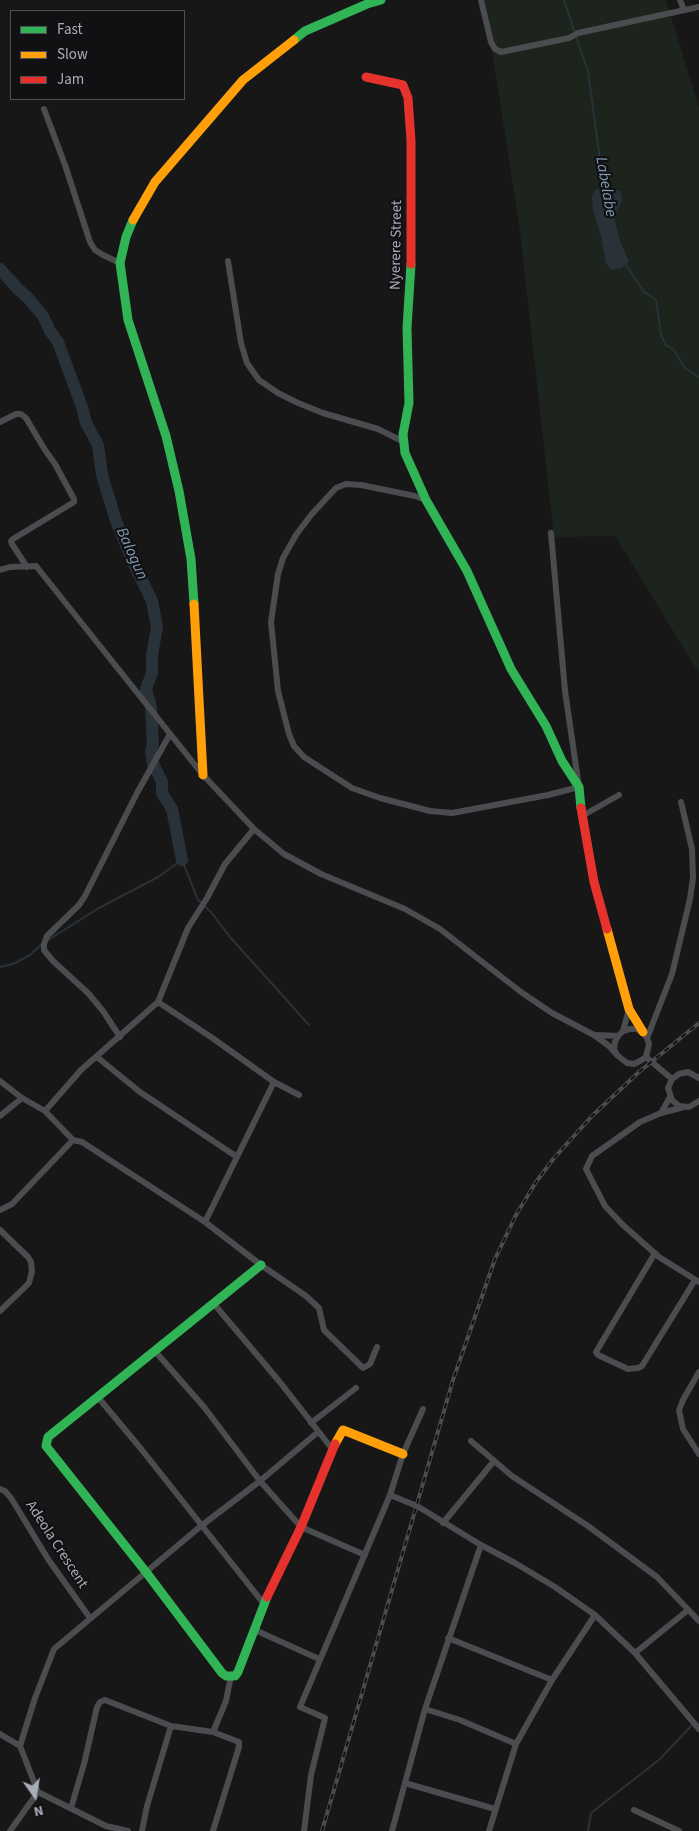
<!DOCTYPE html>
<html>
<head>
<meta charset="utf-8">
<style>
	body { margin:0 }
	#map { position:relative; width:699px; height:1831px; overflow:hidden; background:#171717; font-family:"Source Sans 3",sans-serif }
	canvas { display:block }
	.legend { position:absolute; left:10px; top:10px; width:175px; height:90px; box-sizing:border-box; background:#111113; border:1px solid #4d4f55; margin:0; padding:6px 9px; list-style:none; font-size:15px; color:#a8adb8 }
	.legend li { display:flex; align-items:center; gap:10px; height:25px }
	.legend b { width:25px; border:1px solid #4d4f55 }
	.north { position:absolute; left:10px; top:1771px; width:50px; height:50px; -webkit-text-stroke:4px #111113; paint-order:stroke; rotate:167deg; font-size:14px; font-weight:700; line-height:20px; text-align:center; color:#a8adb8 }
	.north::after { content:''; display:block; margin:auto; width:18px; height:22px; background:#a8adb8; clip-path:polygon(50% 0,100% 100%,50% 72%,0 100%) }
</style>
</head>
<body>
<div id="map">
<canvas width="699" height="1831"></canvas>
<ul class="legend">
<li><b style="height:6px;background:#30b455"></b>Fast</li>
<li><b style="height:6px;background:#ff9f0a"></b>Slow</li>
<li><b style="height:6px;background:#e5322d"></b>Jam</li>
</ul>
<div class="north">N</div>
</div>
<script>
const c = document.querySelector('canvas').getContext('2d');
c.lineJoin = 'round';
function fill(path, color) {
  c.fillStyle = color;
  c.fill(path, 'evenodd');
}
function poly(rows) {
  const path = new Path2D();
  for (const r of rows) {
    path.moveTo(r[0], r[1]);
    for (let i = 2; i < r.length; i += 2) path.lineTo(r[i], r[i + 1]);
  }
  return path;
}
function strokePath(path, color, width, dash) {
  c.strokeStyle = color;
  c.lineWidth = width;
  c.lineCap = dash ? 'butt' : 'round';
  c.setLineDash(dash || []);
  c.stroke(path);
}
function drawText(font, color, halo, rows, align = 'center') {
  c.font = font + ' "Source Sans 3",sans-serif';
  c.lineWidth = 4.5;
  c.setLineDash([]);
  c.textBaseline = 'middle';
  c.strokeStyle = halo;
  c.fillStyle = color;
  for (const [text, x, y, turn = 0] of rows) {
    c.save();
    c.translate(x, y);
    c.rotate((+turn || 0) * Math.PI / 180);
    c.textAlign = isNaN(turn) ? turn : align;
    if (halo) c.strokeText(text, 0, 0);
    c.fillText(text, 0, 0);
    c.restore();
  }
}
fill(poly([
	[484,0,666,0,699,108,699,673,615,536,554,537,519,223]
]), '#1d241e');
fill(poly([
	[596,189,611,189,620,191,622,201,614,217,620,241,629,262,620,269,611,269,606,263,601,236,593,210,592,197]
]), '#2a3239');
strokePath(poly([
	[564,0,575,33],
	[576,37,588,71,604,189],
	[625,263,644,292,656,300,661,335,666,345,673,349,685,368,699,377],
	[48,940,99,908,158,877,182,860,198,900,211,912,230,937,309,1025],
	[0,967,13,964,30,955,42,944],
	[588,1831,591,1813,660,1759,692,1725]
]), '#2a3239', 2);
strokePath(poly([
	[0,269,18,289,28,298,43,316,50,331,58,342,82,407,86,423,98,445,102,475,116,521,133,562,152,601,157,627,152,655,152,673,146,689,151,707,153,744,151,751,153,764,162,782,162,793,172,809,182,860]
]), '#2a3239', 12);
strokePath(poly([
	[481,0,491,42,495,49,501,52,569,38,578,33,699,7],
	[680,0,684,10],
	[44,109,65,165,90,242,95,250,103,255,120,263],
	[228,261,241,343,247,363,259,380,278,393,298,403,323,413,378,429,404,442],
	[0,422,16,414,21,414,26,418,45,450,55,464,74,499,74,502,13,539,11,541,12,544,27,567],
	[426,500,415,496,361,485,346,484,336,488,311,515,296,535,283,558,278,574,271,622,278,691,289,734,294,746,304,757,352,788,380,798,430,811,452,813,548,795,579,787,565,691,551,533],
	[0,570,10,567,36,566,203,775,254,829,284,854,321,874,405,909,440,929,521,992,552,1013,594,1035,609,1046,617,1055],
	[582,816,619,795],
	[158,1002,211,1037,274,1082,299,1095],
	[623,1031,629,1009],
	[595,1035,618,1036],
	[120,1037,103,1011,88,993,53,961,44,950,44,944,47,936,79,905,85,896,137,793,170,734],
	[647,1038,643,1032,636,1029,630,1029,623,1031,618,1036,615,1042,614,1049,617,1055,627,1063,634,1064,640,1061,646,1057,649,1044,647,1038,672,974,690,899,693,878,692,849,681,802],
	[97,1057,140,1092,237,1157],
	[646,1057,672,1079],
	[699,1078,688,1072,679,1074,672,1079,668,1088,672,1100,679,1106,689,1107,699,1101],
	[0,1081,22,1098,45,1111,73,1140,82,1142,205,1222,261,1265,306,1296,319,1308,324,1330,363,1368,370,1364,377,1347],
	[684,1107,661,1113,640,1122,592,1156,586,1169,605,1206,623,1225,659,1257,699,1282],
	[45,1111,81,1070,158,1002,188,928,207,898,225,864,254,829],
	[661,1113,670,1097],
	[0,1116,22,1098],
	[0,1210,12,1204,73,1140],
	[205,1222,274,1082],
	[0,1230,28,1257,31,1262,32,1271,29,1283,24,1288,0,1311],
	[655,1253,596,1352,598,1355,628,1369,638,1368,642,1366,695,1280],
	[214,1304,279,1381,333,1450],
	[154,1350,204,1407,260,1481,301,1527,365,1555],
	[699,1372,683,1400,679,1410,683,1429,699,1454],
	[97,1396,142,1450,264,1604],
	[311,1423,356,1388],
	[471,1441,512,1476,588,1526,657,1577,699,1621],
	[0,1489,5,1491,11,1498,48,1559,90,1618],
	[390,1495,417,1506,481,1545,515,1563,555,1587,595,1615,635,1653,699,1729],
	[443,1523,494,1461],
	[255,1630,319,1659],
	[448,1638,552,1680],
	[635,1653,688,1610],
	[425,1709,460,1720,516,1744],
	[213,1732,226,1701,231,1676],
	[0,1734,20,1746,38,1792,106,1826,128,1831],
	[20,1746,35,1698,54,1649,201,1526,260,1481,318,1432],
	[405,1783,495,1809],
	[71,1808,84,1764,97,1707,100,1702,105,1700,171,1726,213,1732,239,1742,239,1747,213,1831],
	[634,1810,679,1831],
	[10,1831,38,1792],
	[142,1831,147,1806,171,1726],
	[304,1831,311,1775,325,1718,300,1707,390,1495,403,1454,423,1409],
	[392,1831,425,1709,481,1545],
	[489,1831,516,1744,552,1680,595,1615]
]), '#4b4c50', 6);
strokePath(poly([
	[294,40,305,31,367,4,381,0],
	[133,220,126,237,120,263,128,320,166,436,179,491,191,559,194,604],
	[411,264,407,328,409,403,403,434,405,453,426,500,467,571,511,669,546,726,562,761,579,787,581,808],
	[261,1265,48,1437,46,1446,146,1572,222,1673,226,1676,235,1676,238,1672,267,1597]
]), '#30b455', 9);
strokePath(poly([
	[133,220,155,182,243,80,294,40],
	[194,604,203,775],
	[607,929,629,1009,643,1032],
	[335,1444,343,1430,403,1454]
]), '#ff9f0a', 9);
strokePath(poly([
	[366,77,403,85,408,98,411,141,411,264],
	[581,808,594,882,607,929],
	[267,1597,301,1527,335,1444]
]), '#e5322d', 9);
const rail = poly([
	[322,1831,453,1380,495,1259,516,1215,536,1182,554,1158,592,1116,639,1072,699,1023]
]);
strokePath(rail, '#4b4c4f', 4);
strokePath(rail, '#111113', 2, [5.5]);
drawText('15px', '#a8adb8', '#111113', [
	["Nyerere Street",397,245,-89],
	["Adeola Crescent",56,1545,57]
]);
drawText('italic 16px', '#7f9bb3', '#111113', [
	["Labelabe",605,187,80],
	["Balogun",131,554,66]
]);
</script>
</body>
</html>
